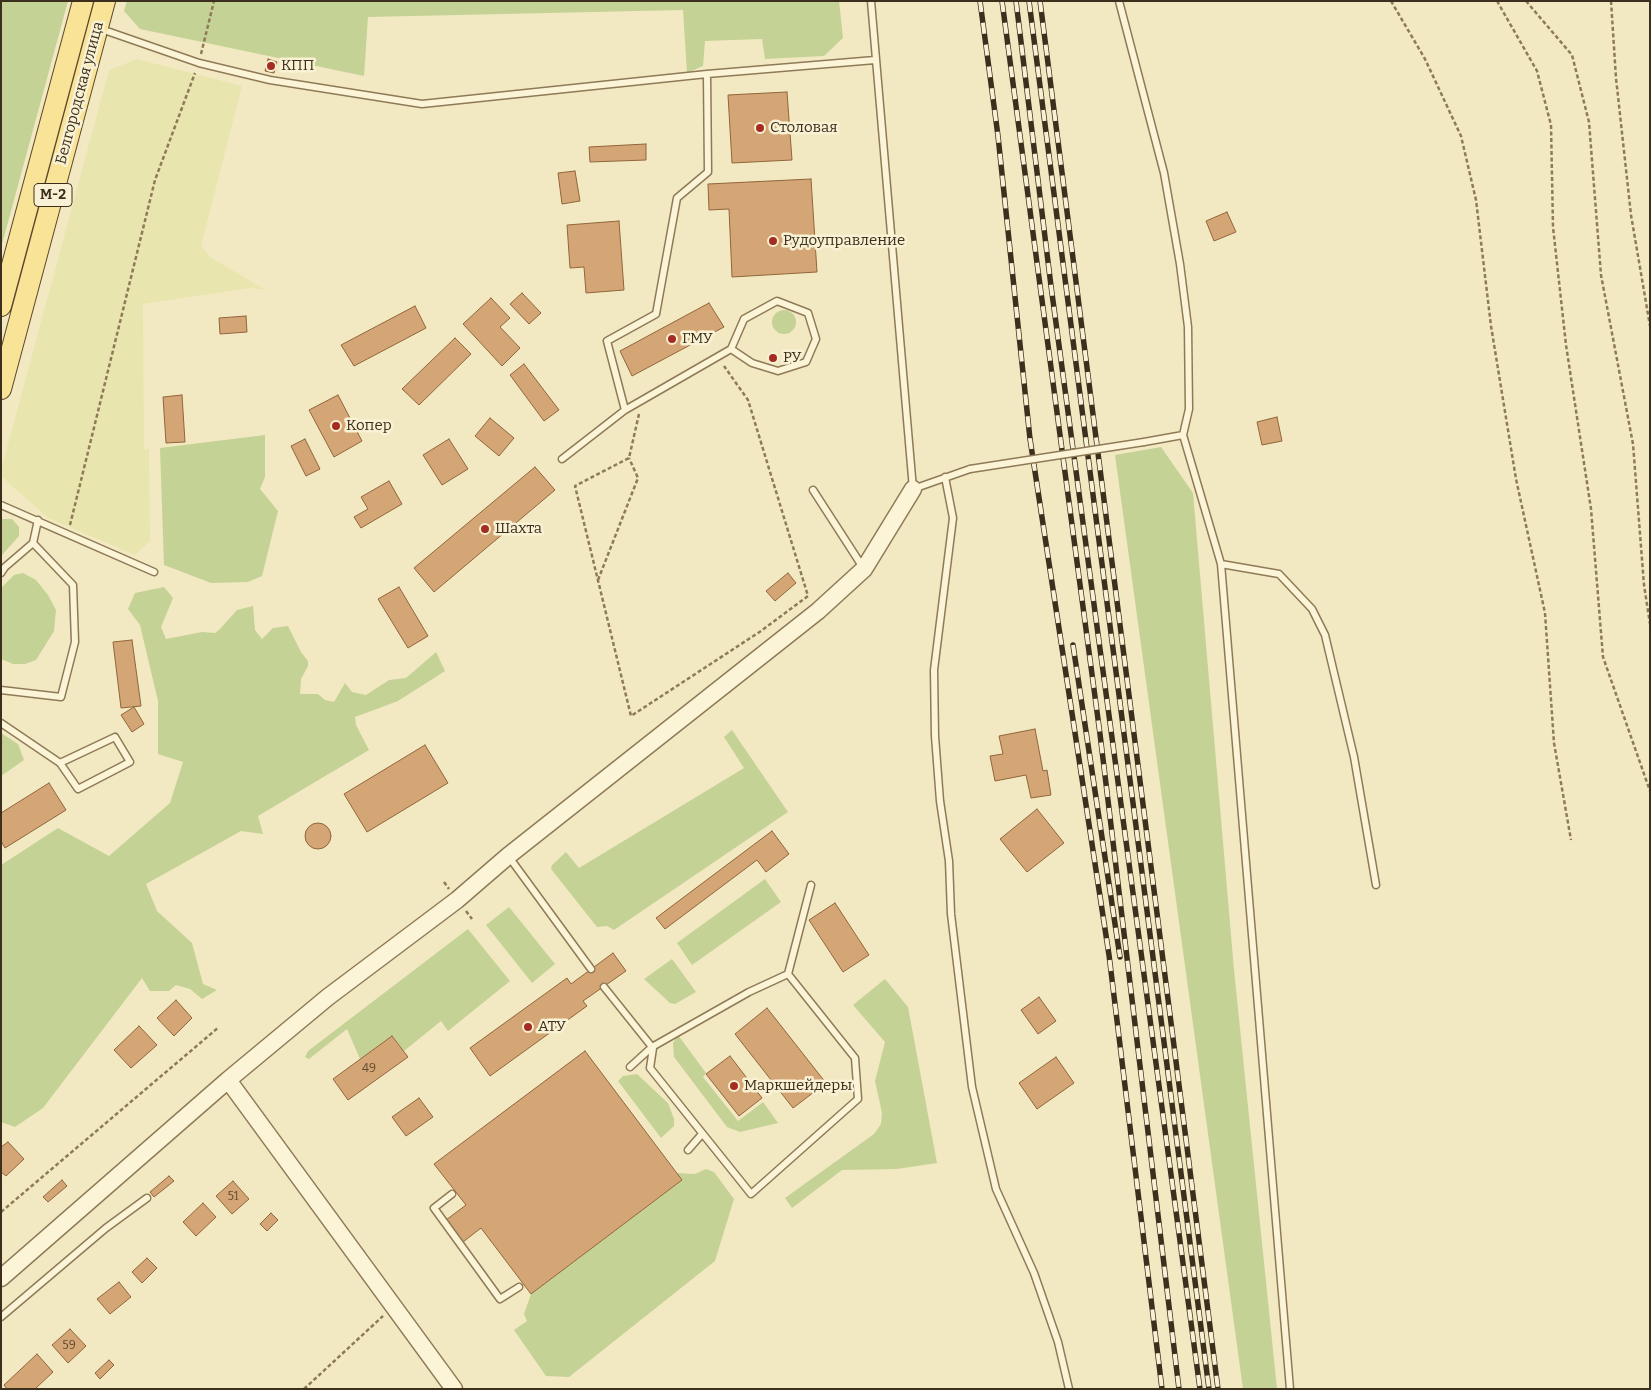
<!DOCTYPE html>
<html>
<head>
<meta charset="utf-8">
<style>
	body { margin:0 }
	#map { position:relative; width:1651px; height:1390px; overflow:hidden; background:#f2e9c3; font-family:Bitter,serif }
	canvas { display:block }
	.frame { position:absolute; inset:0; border:2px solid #3d2f1d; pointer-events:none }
</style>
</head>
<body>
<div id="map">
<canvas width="1651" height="1390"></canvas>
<div class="frame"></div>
</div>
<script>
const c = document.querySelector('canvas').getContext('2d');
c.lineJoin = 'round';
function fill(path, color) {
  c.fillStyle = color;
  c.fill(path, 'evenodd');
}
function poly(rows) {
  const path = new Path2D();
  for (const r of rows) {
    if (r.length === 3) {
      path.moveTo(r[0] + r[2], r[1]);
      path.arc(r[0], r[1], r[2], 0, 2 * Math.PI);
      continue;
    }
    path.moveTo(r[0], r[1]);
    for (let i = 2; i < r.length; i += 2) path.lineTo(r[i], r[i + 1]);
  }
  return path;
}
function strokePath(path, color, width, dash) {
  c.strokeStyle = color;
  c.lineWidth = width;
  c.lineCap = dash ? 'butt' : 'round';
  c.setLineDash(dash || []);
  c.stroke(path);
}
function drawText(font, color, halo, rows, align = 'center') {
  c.font = font + ' Bitter,serif';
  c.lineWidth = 5;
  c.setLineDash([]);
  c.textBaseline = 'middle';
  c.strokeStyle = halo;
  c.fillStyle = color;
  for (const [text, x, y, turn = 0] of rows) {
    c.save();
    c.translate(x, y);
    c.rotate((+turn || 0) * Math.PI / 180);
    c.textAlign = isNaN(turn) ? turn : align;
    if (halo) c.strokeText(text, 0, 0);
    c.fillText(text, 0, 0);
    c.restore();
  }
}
fill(poly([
	[137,59,242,86,201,246,210,257,266,290,250,288,143,304,144,449,149,449,150,541,135,555,48,518,1,476,1,470,109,70]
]), '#e9e5af');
fill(poly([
	[1,1,68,1,1,248],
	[127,1,839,1,843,38,824,56,765,59,762,39,705,41,703,66,687,73,683,10,368,17,364,76,140,29,124,11],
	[784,322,12],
	[265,435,265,477,260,489,278,511,262,576,248,582,211,583,164,565,160,448],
	[1161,447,1193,493,1234,970,1277,1389,1243,1389,1115,455],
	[1,519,12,519,19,527,19,536,1,556],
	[23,573,36,580,48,595,56,610,54,631,36,660,25,664,13,664,1,659,1,588,14,575],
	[164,587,173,598,161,627,166,639,202,632,215,633,220,629,237,610,253,606,255,630,262,639,273,628,288,626,301,652,308,661,308,666,301,679,300,694,318,694,325,700,334,702,345,683,352,692,366,695,389,680,406,678,436,652,445,671,398,701,355,717,356,725,369,750,258,816,263,834,241,831,146,884,157,911,192,943,203,984,217,990,202,999,190,989,176,985,169,991,150,991,142,978,43,1108,15,1127,1,1122,1,865,58,828,109,856,170,803,183,762,158,754,158,701,140,625,128,609,135,593],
	[732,730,788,812,614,930,607,926,597,927,551,869,552,865,566,852,579,868,744,768,724,737],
	[1,733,18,744,24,760,1,776],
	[765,879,781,902,692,965,677,943],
	[509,907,555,964,532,983,486,925],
	[468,929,510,981,448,1031,441,1021,404,1051,392,1036,360,1059,347,1029,309,1059,305,1057,308,1051],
	[672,959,696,992,675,1004,670,1003,644,979],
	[885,979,908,1007,937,1163,897,1169,842,1170,792,1208,785,1198,874,1134,881,1124,882,1113,875,1081,885,1042,853,1005],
	[678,1035,706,1073,703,1077,738,1121,763,1102,778,1123,740,1132,727,1127,674,1057,673,1043],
	[637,1074,668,1103,674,1119,674,1126,661,1138,618,1081,623,1076],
	[706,1169,714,1172,734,1199,715,1261,569,1377,546,1376,514,1330,527,1321,524,1314,531,1294,682,1180,676,1173,695,1174]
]), '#c5d295');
const building = poly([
	[268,59,277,62,274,73,265,71,268,59],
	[787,92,792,160,732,163,728,95,787,92],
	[646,144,646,160,590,162,589,147,646,144],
	[575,171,580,201,562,204,558,173,575,171],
	[811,179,817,272,732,277,729,209,709,210,708,184,811,179],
	[1227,212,1236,232,1214,241,1206,221,1227,212],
	[619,221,624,290,586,293,584,267,570,268,567,225,619,221],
	[522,293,541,313,529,324,510,304,522,293],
	[491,298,510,318,500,327,520,348,502,366,463,324,491,298],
	[709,303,724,327,632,376,620,351,709,303],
	[415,306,426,328,354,366,341,345,415,306],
	[246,316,247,332,220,334,219,318,246,316],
	[455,338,471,354,419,405,402,389,455,338],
	[524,364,559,410,544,421,510,375,524,364],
	[182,395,185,442,166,443,163,397,182,395],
	[338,395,362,441,334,457,309,410,338,395],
	[1277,417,1282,441,1262,445,1257,422,1277,417],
	[490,418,514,438,499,456,475,436,490,418],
	[305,439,320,469,306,476,291,446,305,439],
	[449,439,468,469,442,485,423,455,449,439],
	[535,467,555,490,434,592,414,568,535,467],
	[389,481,402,504,361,528,354,517,368,509,361,497,389,481],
	[788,573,796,583,775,601,766,591,788,573],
	[399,587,428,636,408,648,378,599,399,587],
	[132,640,141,706,121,708,113,642,132,640],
	[134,707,144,724,132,732,121,715,134,707],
	[1035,729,1043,771,1047,770,1051,795,1031,798,1026,775,995,781,990,756,1003,754,999,736,1035,729],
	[425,745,448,783,367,832,344,794,425,745],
	[49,783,66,810,5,848,1,841,1,813,49,783],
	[1037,809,1064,843,1027,872,1000,839,1037,809],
	[318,836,13],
	[772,831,789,854,766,872,757,860,665,929,656,918,772,831],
	[835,903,869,955,843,972,809,920,835,903],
	[613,953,626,971,583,1001,587,1006,490,1076,470,1048,567,978,571,984,613,953],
	[1039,997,1056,1021,1038,1034,1021,1010,1039,997],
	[176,1000,192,1018,174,1036,157,1018,176,1000],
	[767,1008,826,1083,793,1108,735,1034,767,1008],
	[139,1026,157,1045,131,1068,114,1050,139,1026],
	[392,1036,408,1057,348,1100,333,1079,392,1036],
	[585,1051,682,1180,531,1294,481,1228,463,1242,446,1220,466,1205,434,1164,585,1051],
	[730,1056,762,1098,739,1116,706,1074,730,1056],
	[1056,1057,1074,1083,1037,1109,1019,1083,1056,1057],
	[419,1098,433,1117,406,1136,392,1117,419,1098],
	[8,1142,24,1159,6,1176,1,1172,1,1147,8,1142],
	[169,1176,174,1181,154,1197,150,1192,169,1176],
	[62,1180,67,1186,48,1202,43,1197,62,1180],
	[233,1181,249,1199,232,1214,216,1196,233,1181],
	[203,1203,216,1217,196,1236,183,1222,203,1203],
	[271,1213,278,1220,267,1231,260,1224,271,1213],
	[147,1258,157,1268,142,1283,132,1272,147,1258],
	[119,1282,131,1297,110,1314,97,1299,119,1282],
	[70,1329,86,1346,68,1363,52,1345,70,1329],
	[37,1354,53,1372,35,1389,7,1389,4,1385,37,1354],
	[109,1360,114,1365,100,1379,95,1373,109,1360]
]);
fill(building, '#d4a575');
strokePath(building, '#90653b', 1);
const service = poly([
	[871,1,913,489,970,469],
	[1119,1,1164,173,1180,264,1188,327,1189,409,1183,435,1144,442],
	[101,29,199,63,270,80,422,104,707,74,875,60],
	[625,410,731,349,744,319,777,301,808,313,816,339,806,362,778,371,752,363,731,349],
	[1183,435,1221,564,1290,1389],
	[562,459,625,410,607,341,656,314,677,198,708,172,707,74],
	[945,477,953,518,934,670,935,736,940,801,949,861,951,914,972,1087,996,1189,1034,1273,1058,1342,1069,1389],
	[813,490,864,569],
	[1,505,154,572],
	[1221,564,1279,574,1312,609,1325,635,1354,757,1376,885],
	[1,573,5,567,33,543,38,520],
	[1,690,61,697,75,642,73,585,33,543],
	[1,723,60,763,78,789,130,762,115,737,60,763],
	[509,857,591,969],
	[788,974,811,885],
	[604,987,652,1047,653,1048,650,1068,751,1194,858,1099,855,1058,788,974,749,992,652,1047,630,1067],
	[688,1150,702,1134],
	[452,1194,434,1208,500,1299,519,1287],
	[1,1317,106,1228,147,1198]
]);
const tertiary = poly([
	[228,1080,454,1389],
	[1,1278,228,1080,328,997,457,900,508,856,818,611,864,569,913,489]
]);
const primary = poly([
	[1,306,83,1],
	[1,389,105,1]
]);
strokePath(service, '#8f7a57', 9);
strokePath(tertiary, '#8f7a57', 19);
strokePath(primary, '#5c472c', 22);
strokePath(poly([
	[1391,1,1425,59,1461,136,1476,200,1491,326,1516,479,1545,613,1554,743,1571,840],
	[1497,1,1537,71,1551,125,1553,227,1566,345,1591,509,1603,657,1650,791],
	[1526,1,1572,55,1589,122,1601,275,1633,444,1644,585,1650,624],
	[1611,1,1616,78,1631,215,1650,326],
	[201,54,214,1],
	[639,414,629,458,575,486,631,716,761,631,808,596,748,400,724,366],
	[70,525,155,180,195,73],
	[598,580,638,478,629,458],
	[444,882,449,889],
	[466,911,472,919],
	[1,1212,219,1027],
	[304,1389,383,1316]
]), '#8f7a57', 2.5, [4, 2.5]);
strokePath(service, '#fcf4d7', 6);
strokePath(tertiary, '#fcf4d7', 16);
strokePath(primary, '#f9e397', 20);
const rail = poly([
	[980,1,998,136,1030,439,1109,955,1162,1389],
	[1002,1,1100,734,1179,1389],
	[1016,1,1051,286,1200,1389],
	[1029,1,1209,1389],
	[1040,1,1218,1389],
	[1073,645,1120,957]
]);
strokePath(rail, '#3d2f1d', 5.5);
strokePath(rail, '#f9f1d3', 4, [11]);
const serviceBridge = poly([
	[970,469,1144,442]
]);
strokePath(serviceBridge, '#8f7a57', 9, []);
strokePath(serviceBridge, '#fcf4d7', 6);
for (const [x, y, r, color] of [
	[271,66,5,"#a42c21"],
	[760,128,5,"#a42c21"],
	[773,241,5,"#a42c21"],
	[672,339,5,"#a42c21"],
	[773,358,5,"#a42c21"],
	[336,426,5,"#a42c21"],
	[485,529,5,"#a42c21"],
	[528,1027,5,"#a42c21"],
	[734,1086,5,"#a42c21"]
]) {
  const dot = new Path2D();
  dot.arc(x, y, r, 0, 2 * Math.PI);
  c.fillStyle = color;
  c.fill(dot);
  strokePath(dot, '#f9f1d3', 2);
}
drawText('12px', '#634c33', null, [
	["49",369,1069],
	["51",233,1197],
	["59",69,1346]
]);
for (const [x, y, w] of [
	[53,195,38]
]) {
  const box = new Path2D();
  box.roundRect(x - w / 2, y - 11.5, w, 23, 4);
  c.fillStyle = '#f9f1d3';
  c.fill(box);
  strokePath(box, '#3d2f1d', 1);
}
drawText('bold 14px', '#3d2f1d', null, [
	["М-2",53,195]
]);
drawText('15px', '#3d2f1d', '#f9f1d3', [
	["КПП",281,66],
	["Столовая",770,128],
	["Рудоуправление",783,241],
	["ГМУ",682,339],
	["РУ",783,358],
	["Копер",346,426],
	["Шахта",495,529],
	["АТУ",538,1027],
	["Маркшейдеры",744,1086]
], 'left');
drawText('15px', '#3d2f1d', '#f9f1d3', [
	["Белгородская улица",80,93,-75]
]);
</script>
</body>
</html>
